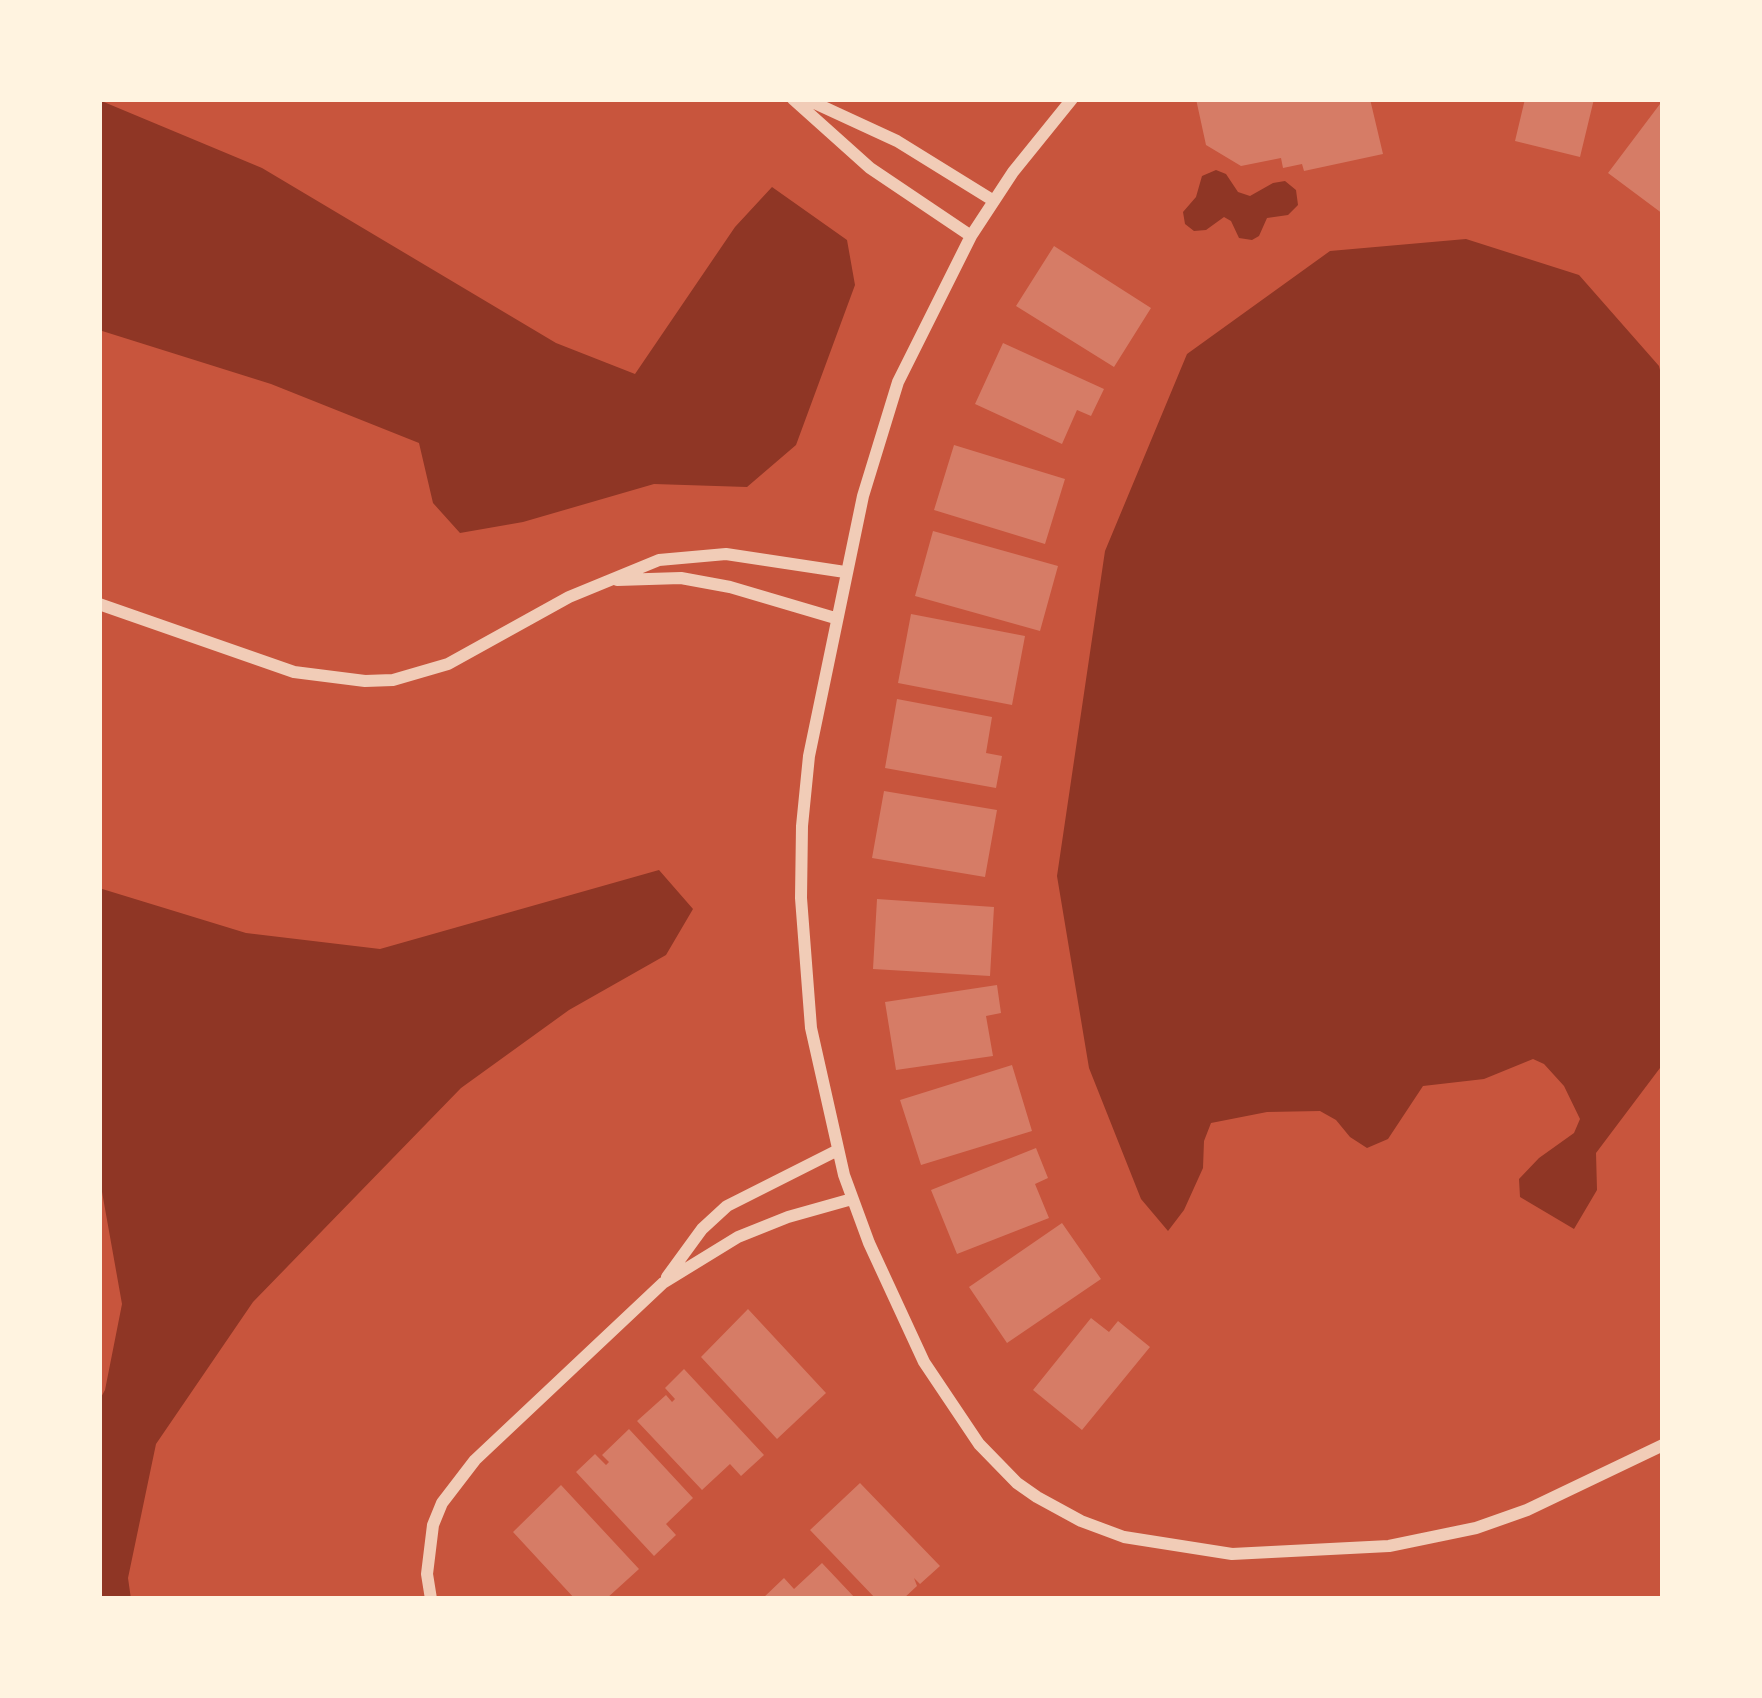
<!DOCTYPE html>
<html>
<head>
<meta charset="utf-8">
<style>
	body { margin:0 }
	#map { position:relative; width:1762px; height:1698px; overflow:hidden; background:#c8553d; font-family:Lato,sans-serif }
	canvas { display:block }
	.frame { position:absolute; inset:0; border:102px solid #fff3e0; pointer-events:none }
</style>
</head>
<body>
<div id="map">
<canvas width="1762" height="1698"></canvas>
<div class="frame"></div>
</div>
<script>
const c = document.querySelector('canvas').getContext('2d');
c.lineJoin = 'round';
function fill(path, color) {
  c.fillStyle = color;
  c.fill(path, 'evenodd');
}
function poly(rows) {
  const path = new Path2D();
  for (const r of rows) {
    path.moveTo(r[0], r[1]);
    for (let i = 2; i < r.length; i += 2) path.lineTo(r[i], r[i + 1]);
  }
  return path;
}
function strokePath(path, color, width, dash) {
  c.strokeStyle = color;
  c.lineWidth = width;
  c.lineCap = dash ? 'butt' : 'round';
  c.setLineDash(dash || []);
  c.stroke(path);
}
fill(poly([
	[99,100,262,168,556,343,635,374,735,227,772,187,847,240,855,285,796,445,747,487,654,484,523,522,460,533,433,503,419,443,271,384,99,330],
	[1216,170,1226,174,1238,192,1250,196,1273,183,1285,181,1296,190,1298,205,1288,215,1267,218,1259,236,1252,240,1239,238,1231,221,1224,217,1206,230,1194,231,1185,224,1183,212,1196,197,1202,176],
	[1466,239,1579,275,1659,366,1663,382,1663,1064,1596,1153,1597,1190,1574,1229,1520,1197,1519,1179,1539,1158,1574,1133,1580,1119,1564,1086,1544,1064,1533,1059,1484,1079,1423,1086,1388,1139,1367,1148,1350,1137,1336,1120,1320,1111,1267,1112,1211,1123,1204,1141,1203,1168,1184,1210,1168,1231,1141,1199,1089,1068,1057,876,1105,551,1187,354,1330,251],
	[659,870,693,909,666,955,569,1010,461,1088,253,1302,156,1444,128,1578,131,1599,99,1599,99,1401,105,1390,122,1304,99,1175,99,888,246,933,380,949]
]), '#8f3625');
fill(poly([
	[1196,99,1370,99,1383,154,1304,171,1302,164,1283,168,1281,158,1241,166,1206,145],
	[1525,99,1594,99,1580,157,1515,141],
	[1663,100,1663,214,1608,173],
	[1054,246,1151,308,1114,367,1016,306],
	[1003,343,1104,389,1091,416,1077,410,1062,444,975,404],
	[954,445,1065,479,1045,544,934,510],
	[933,531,1058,566,1040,631,915,596],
	[911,614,1025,636,1012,705,898,683],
	[897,699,992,717,986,753,1002,756,996,788,885,768],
	[884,791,997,810,985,877,872,858],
	[877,899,994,907,990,976,873,969],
	[997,985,1001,1013,986,1016,993,1056,896,1070,885,1002],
	[1012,1065,1032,1131,921,1165,900,1100],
	[1036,1148,1048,1178,1035,1184,1049,1218,957,1254,931,1190],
	[1062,1223,1101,1279,1007,1343,969,1287],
	[748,1309,826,1393,777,1439,701,1357],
	[1091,1318,1109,1332,1118,1321,1150,1347,1082,1430,1033,1390],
	[684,1369,764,1455,741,1476,730,1464,702,1490,637,1421,666,1395,672,1402,675,1399,665,1388],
	[629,1429,693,1498,666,1524,676,1535,654,1556,576,1472,595,1454,606,1465,609,1462,602,1455],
	[860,1483,940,1566,920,1584,914,1578,917,1586,903,1599,876,1599,810,1530],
	[561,1485,639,1569,606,1599,575,1599,513,1532],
	[822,1563,856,1599,762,1599,784,1578,794,1589]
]), '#d67c66');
strokePath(poly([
	[793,99,870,168,971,236],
	[806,99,897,141,994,201],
	[1072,99,1013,172,971,236,898,382,863,496,809,756,802,826,801,898,811,1028,844,1175,869,1243,924,1362,979,1444,1017,1483,1037,1497,1081,1521,1124,1537,1232,1554,1389,1546,1476,1528,1527,1510,1663,1445],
	[617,580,681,578,730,587,835,618],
	[99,604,294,672,365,681,393,680,448,664,569,597,659,560,726,554,845,572],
	[667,1277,702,1229,727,1206,838,1150],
	[431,1599,427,1574,433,1525,442,1503,475,1460,663,1283,738,1237,788,1217,852,1199]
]), '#f1ccb7', 12);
</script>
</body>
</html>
